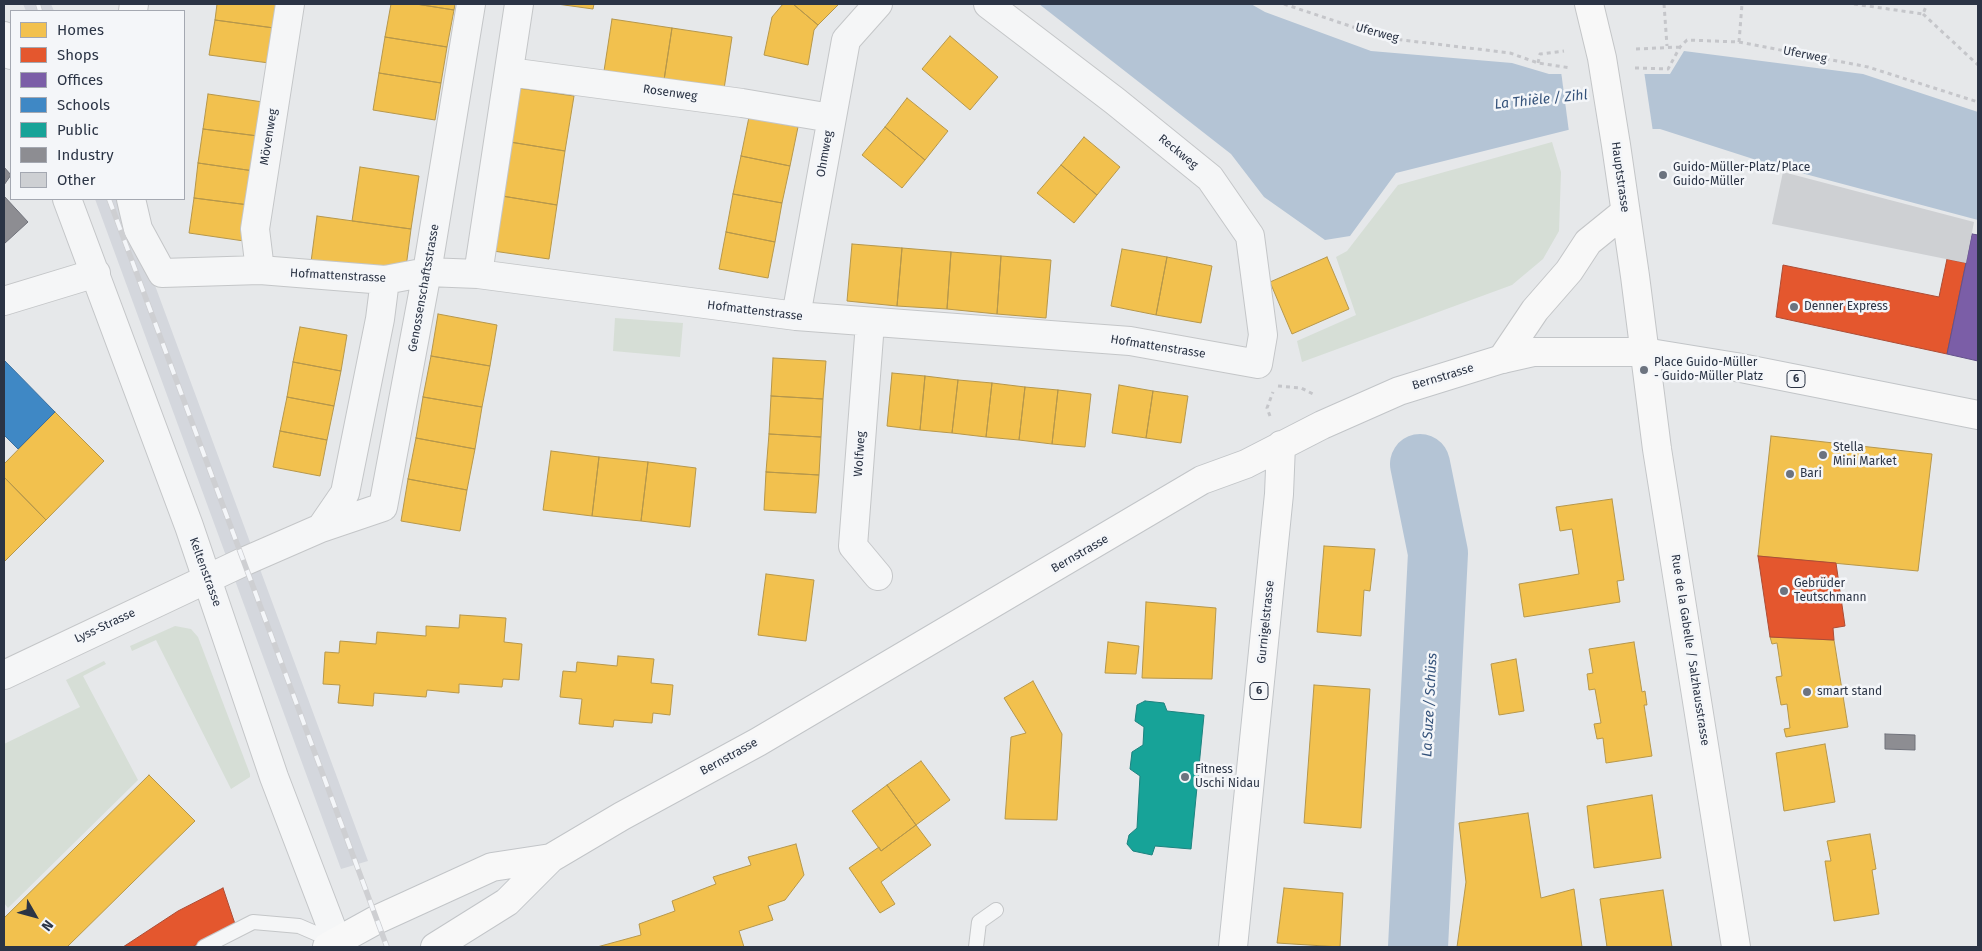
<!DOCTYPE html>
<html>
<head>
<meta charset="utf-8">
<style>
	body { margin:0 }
	#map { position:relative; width:1982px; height:951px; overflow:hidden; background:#e6e8ea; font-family:"Fira Sans",sans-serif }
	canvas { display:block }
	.frame { position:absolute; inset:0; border:5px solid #2b3445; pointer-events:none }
	.legend { position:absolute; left:10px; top:10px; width:175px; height:190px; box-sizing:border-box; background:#f4f6f9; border:1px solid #a4a8b1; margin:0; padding:6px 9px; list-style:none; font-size:15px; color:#2b3445 }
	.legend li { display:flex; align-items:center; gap:10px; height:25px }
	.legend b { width:25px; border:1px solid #a4a8b1 }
	.north { position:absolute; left:10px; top:891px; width:50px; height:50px; -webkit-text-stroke:4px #f4f6f9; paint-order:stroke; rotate:128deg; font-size:14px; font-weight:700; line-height:20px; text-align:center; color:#2b3445 }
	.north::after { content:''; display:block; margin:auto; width:18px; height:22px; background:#2b3445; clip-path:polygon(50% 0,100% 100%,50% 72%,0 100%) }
</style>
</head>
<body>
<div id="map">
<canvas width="1982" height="951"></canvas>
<div class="frame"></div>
<ul class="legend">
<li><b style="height:14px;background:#f2c14e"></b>Homes</li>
<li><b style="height:14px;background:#e4572e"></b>Shops</li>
<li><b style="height:14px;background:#7b5ea7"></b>Offices</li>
<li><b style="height:14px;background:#3f88c5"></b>Schools</li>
<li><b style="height:14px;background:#17a398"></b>Public</li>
<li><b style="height:14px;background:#8d8d92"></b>Industry</li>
<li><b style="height:14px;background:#ced0d3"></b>Other</li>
</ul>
<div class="north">N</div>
</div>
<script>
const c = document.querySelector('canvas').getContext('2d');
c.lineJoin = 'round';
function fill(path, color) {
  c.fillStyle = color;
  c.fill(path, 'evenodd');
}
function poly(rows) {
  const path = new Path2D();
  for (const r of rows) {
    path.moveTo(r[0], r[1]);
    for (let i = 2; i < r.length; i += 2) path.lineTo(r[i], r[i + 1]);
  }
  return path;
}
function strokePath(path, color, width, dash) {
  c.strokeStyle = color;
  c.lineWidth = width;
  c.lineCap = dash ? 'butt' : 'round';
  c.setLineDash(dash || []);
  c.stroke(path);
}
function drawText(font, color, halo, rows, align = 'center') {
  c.font = font + ' "Fira Sans",sans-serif';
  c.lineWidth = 5;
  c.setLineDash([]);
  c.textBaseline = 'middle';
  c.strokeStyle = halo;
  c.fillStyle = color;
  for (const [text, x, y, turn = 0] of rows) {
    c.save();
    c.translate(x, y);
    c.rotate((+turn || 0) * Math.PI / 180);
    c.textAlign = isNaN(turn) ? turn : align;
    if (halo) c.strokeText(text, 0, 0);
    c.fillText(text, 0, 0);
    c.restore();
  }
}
fill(poly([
	[23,4,51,4,54,11,26,11],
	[95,199,123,199,368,861,341,869]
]), '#d4d7dd');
fill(poly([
	[1552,142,1561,172,1559,231,1543,259,1512,285,1302,362,1297,341,1356,315,1336,257,1347,251,1398,185],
	[615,318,683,323,680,357,613,351],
	[175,626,191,629,198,637,250,774,250,777,231,789,156,640,132,651,130,646],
	[104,661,106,664,83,676,138,780,8,908,4,903,4,744,80,707,66,680]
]), '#d6ded6');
fill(poly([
	[1039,4,1251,4,1265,12,1371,51,1512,63,1549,74,1670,74,1684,51,1863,74,1978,112,1978,220,1775,166,1660,129,1572,129,1396,173,1350,236,1325,240,1264,197,1231,154]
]), '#b4c4d5');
fill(poly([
	[1561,71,1644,71,1653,132,1569,132]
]), '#e6e8ea');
const homes = poly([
	[217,4,278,4,274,28,215,20,217,4],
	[391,4,416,4,454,10,447,47,385,37,391,4],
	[416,4,455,4,454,10,416,4],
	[557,4,594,4,593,9,557,4],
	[783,4,793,4,818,25,814,30,808,65,764,55,772,17,783,4],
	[793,4,839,4,818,25,793,4],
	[612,19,672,28,664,80,604,71,612,19],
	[215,20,274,28,269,63,209,55,215,20],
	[672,28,732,37,724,89,664,80,672,28],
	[950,36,998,77,970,110,922,69,950,36],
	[385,37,447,47,441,83,379,73,385,37],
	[379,73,441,83,435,120,373,110,379,73],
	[518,88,574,96,565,151,510,142,518,88],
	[208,94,263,102,258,136,203,129,208,94],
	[907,98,948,131,925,160,885,127,907,98],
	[749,117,798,127,790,166,741,156,749,117],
	[885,127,925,160,902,188,862,155,885,127],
	[203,129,258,136,254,171,198,163,203,129],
	[1084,137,1120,167,1097,195,1061,165,1084,137],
	[510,142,565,151,557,205,502,196,510,142],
	[741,156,790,166,782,203,733,194,741,156],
	[198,163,254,171,249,205,194,198,198,163],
	[1061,165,1097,195,1074,223,1037,193,1061,165],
	[360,167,419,176,411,229,352,221,360,167],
	[733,194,782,203,775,242,726,232,733,194],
	[502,196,557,205,549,259,493,251,502,196],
	[194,198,249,205,244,241,189,233,194,198],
	[317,216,411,229,405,275,311,262,317,216],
	[726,232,775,242,768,278,719,269,726,232],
	[852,244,902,248,897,306,847,301,852,244],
	[902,248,951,252,947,309,897,306,902,248],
	[1122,249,1167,257,1156,315,1111,306,1122,249],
	[951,252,1001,256,997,314,947,309,951,252],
	[1001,256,1051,260,1046,318,997,314,1001,256],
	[1167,257,1212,266,1201,323,1156,315,1167,257],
	[1327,257,1349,309,1292,334,1270,282,1327,257],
	[438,314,497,325,490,366,431,356,438,314],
	[300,327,347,335,341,371,293,362,300,327],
	[431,356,490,366,482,407,423,397,431,356],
	[773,358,826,361,823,399,771,396,773,358],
	[293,362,341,371,334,406,287,397,293,362],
	[892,373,925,376,920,430,887,426,892,373],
	[925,376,958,380,952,433,920,430,925,376],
	[958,380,992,383,986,437,952,433,958,380],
	[992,383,1025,387,1019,440,986,437,992,383],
	[1119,385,1153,391,1146,438,1112,433,1119,385],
	[1025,387,1058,390,1052,444,1019,440,1025,387],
	[1058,390,1091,394,1085,447,1052,444,1058,390],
	[1153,391,1188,396,1181,443,1146,438,1153,391],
	[771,396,823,399,821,437,769,434,771,396],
	[287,397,334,406,327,440,280,431,287,397],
	[423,397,482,407,475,449,416,438,423,397],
	[55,412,104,461,46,520,4,477,4,464,55,412],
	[280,431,327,440,320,476,273,467,280,431],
	[769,434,821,437,819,475,766,472,769,434],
	[1771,436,1932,454,1918,571,1758,556,1771,436],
	[416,438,475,449,467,490,408,479,416,438],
	[551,451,599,457,592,516,543,510,551,451],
	[599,457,648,462,641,521,592,516,599,457],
	[648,462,696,468,690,527,641,521,648,462],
	[766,472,819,475,816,513,764,510,766,472],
	[4,477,46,520,4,562,4,477],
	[408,479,467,490,460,531,401,521,408,479],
	[1612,499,1624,580,1617,581,1620,602,1524,617,1519,584,1579,574,1572,529,1560,531,1556,507,1612,499],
	[1324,546,1375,549,1370,591,1364,590,1361,636,1317,632,1324,546],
	[766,574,814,580,806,641,758,635,766,574],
	[1146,602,1216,608,1212,679,1142,678,1146,602],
	[460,615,506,618,504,642,522,644,519,680,503,679,502,687,459,684,459,693,427,690,426,697,374,693,373,706,338,703,340,685,323,684,325,652,339,653,340,641,376,644,377,632,426,636,426,626,459,628,460,615],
	[1770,637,1834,640,1848,727,1786,737,1784,729,1790,728,1787,704,1781,705,1776,677,1782,676,1777,643,1772,644,1770,637],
	[1108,642,1139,646,1136,674,1105,673,1108,642],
	[1634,642,1642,692,1645,691,1647,705,1644,705,1652,756,1606,763,1603,738,1597,739,1594,724,1601,723,1595,689,1589,690,1587,674,1593,673,1589,649,1634,642],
	[618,656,654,659,651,683,673,685,670,715,653,713,652,723,614,720,613,727,579,724,582,699,560,697,563,671,576,672,577,662,617,666,618,656],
	[1516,659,1524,711,1499,715,1491,664,1516,659],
	[1033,681,1062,734,1057,820,1005,819,1011,737,1026,733,1004,698,1033,681],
	[1314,685,1370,689,1361,828,1304,823,1314,685],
	[1825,744,1835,802,1784,811,1776,753,1825,744],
	[921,761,950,800,916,825,887,785,921,761],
	[149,775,195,821,67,947,4,947,4,918,149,775],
	[887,785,916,825,881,851,852,811,887,785],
	[1652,795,1661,858,1594,868,1587,806,1652,795],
	[1528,813,1541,898,1574,889,1582,947,1457,947,1466,882,1459,823,1528,813],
	[916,825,931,845,881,882,895,904,880,913,849,868,879,847,881,851,916,825],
	[1870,834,1876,869,1872,870,1879,914,1834,921,1825,861,1831,861,1827,841,1870,834],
	[796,844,804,875,785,900,768,906,773,920,739,931,744,947,597,947,641,935,639,924,675,911,672,901,716,884,713,877,751,865,748,857,796,844],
	[1284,888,1343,893,1340,947,1277,943,1284,888],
	[1663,890,1672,947,1607,947,1600,899,1663,890]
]);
fill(homes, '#f2c14e');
strokePath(homes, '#b6974b', 1);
const shops = poly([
	[1947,259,1966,263,1947,354,1776,317,1783,265,1939,297,1947,259],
	[1758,556,1836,563,1845,626,1833,628,1834,640,1770,637,1758,556],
	[223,888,235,924,192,947,123,947,178,911,223,888]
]);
fill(shops, '#e4572e');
strokePath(shops, '#ac4c35', 1);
const offices = poly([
	[1972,234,1978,235,1978,361,1947,354,1972,234]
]);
fill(offices, '#7b5ea7');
strokePath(offices, '#63518a', 1);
const schools = poly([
	[4,360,55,412,18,449,4,435,4,360]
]);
fill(schools, '#3f88c5');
strokePath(schools, '#396f9f', 1);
const public = poly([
	[1145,701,1164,703,1167,711,1204,715,1191,849,1155,846,1152,855,1133,851,1127,844,1129,835,1137,828,1140,776,1130,769,1132,752,1143,745,1144,727,1135,721,1137,705,1145,701]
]);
fill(public, '#17a398');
strokePath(public, '#1d827f', 1);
const industry = poly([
	[4,167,11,175,4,185,4,167],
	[4,196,28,222,4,244,4,196],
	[1885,734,1915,735,1915,750,1885,749,1885,734]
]);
fill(industry, '#8d8d92');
strokePath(industry, '#70727b', 1);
strokePath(poly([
	[1418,947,1438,553,1420,464]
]), '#b4c4d5', 60);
fill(poly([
	[1783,172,1974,222,1966,263,1772,224]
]), '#ced0d3');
const lane = poly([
	[204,947,253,922,299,926,336,942],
	[976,947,979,922,996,910]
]);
const street = poly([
	[133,11,134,4],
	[4,36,11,55],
	[509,72,742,103,831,118],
	[67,199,189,526,274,777,339,947],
	[131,199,138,229,162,273,260,270,385,280,427,272,478,274,796,316,1130,341,1258,364,1263,335,1250,236,1210,178,1115,101,988,4],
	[260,270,255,229,290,4],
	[478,274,519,4],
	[4,301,96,273],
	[796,316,846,40,878,4],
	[870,323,853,546,878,576],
	[321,528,345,493,380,319,385,280],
	[4,675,243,562,321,528,383,507,427,272,471,4]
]);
const secondary = poly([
	[1589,4,1602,58,1616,145,1635,276,1657,449,1736,947],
	[1502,359,1535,310,1569,271,1588,242,1625,212]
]);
const primary = poly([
	[327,947,376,920,492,867,551,858],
	[435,947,507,902,551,858,622,816,758,742,1202,480,1246,464,1322,425,1399,391,1502,359,1533,352,1644,352,1736,367,1978,415],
	[1233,947,1279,494,1281,445]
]);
strokePath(lane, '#c4c6c8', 16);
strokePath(street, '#c4c6c8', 30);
strokePath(secondary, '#c4c6c8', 30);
strokePath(primary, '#c2c5c8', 30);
strokePath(poly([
	[1284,4,1386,38,1510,53,1538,63,1571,68],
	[1664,4,1667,46],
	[1854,4,1923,14,1927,4],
	[1923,14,1978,65],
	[1739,42,1742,4],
	[1636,49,1680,47],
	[1538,63,1540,54,1564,51],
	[1635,68,1668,69,1680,47,1687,40,1739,42,1868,67,1978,102],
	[1278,386,1301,388,1313,394],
	[1270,416,1267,408,1273,392]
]), '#c5c6ca', 3, [4, 4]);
strokePath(lane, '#f5f6f7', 14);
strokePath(street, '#f5f6f7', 28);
strokePath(secondary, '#f8f8f8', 28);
strokePath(primary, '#f8f8f8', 28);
const rail = poly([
	[38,4,40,11],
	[109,199,387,947]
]);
strokePath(rail, '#cecfd2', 5.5);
strokePath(rail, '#f4f6f9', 4, [11]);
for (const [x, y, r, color] of [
	[1663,175,5,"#6c737f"],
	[1794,307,5,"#6c737f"],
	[1644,370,5,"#6c737f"],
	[1823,455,5,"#6c737f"],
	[1790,474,5,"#6c737f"],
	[1784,591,5,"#6c737f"],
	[1807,692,5,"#6c737f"],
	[1185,777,5,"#6c737f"]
]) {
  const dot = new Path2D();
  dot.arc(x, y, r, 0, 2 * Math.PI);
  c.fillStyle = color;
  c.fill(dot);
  strokePath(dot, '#f4f6f9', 2);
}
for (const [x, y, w] of [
	[1796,379,18],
	[1259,691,18]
]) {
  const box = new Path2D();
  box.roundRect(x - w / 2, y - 8.5, w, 17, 4);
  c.fillStyle = '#f4f6f9';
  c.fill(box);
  strokePath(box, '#2b3445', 1);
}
drawText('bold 11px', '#2b3445', null, [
	["6",1796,379],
	["6",1259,691]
]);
drawText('12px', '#2b3445', '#f4f6f9', [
	["Uferweg",1377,33,15],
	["Uferweg",1805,55,11],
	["Rosenweg",670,93,8],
	["Mövenweg",269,137,-81],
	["Reckweg",1178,152,39],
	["Ohmweg",825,154,-80],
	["Hauptstrasse",1620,177,82],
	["Hofmattenstrasse",338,276,3],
	["Genossenschaftsstrasse",424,288,-80],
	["Hofmattenstrasse",755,311,7],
	["Hofmattenstrasse",1158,347,9],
	["Bernstrasse",1443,377,-17],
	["Wolfweg",860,454,-86],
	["Bernstrasse",1080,554,-30],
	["Keltenstrasse",205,572,70],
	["Gurnigelstrasse",1266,622,-84],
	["Lyss-Strasse",105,626,-25],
	["Rue de la Gabelle / Salzhausstrasse",1690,650,81],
	["Bernstrasse",729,757,-29]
]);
drawText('12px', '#2b3445', '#f4f6f9', [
	["Guido-Müller-Platz/Place",1673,168],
	["Guido-Müller",1673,182],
	["Denner Express",1804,307],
	["Place Guido-Müller",1654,363],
	["- Guido-Müller Platz",1654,377],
	["Stella",1833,448],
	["Mini Market",1833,462],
	["Bari",1800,474],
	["Gebrüder",1794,584],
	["Teutschmann",1794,598],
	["smart stand",1817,692],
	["Fitness",1195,770],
	["Uschi Nidau",1195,784]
], 'left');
drawText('italic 14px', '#34527a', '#f4f6f9', [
	["La Thièle / Zihl",1541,100,-6],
	["La Suze / Schüss",1430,705,-87]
]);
</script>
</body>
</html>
